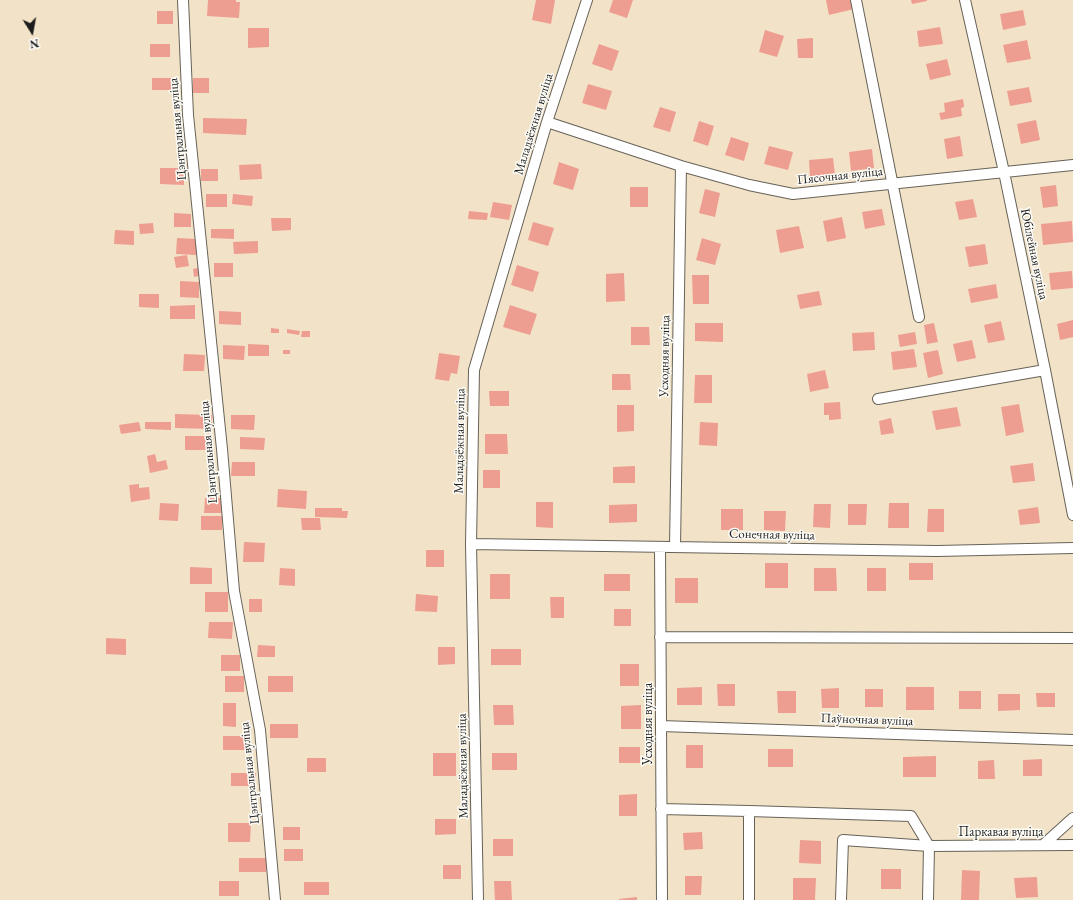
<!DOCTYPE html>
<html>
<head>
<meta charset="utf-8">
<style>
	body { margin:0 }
	#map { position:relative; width:1073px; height:900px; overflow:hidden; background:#f2e3c8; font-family:"EB Garamond",serif }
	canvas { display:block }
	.north { position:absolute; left:12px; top:12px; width:40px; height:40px; -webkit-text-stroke:3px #fdfcf7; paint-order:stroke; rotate:169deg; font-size:11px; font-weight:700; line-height:16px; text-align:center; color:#1c1c1c }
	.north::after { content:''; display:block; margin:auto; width:14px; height:18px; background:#1c1c1c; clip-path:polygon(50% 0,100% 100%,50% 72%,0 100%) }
</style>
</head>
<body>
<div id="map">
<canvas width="1073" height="900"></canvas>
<div class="north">N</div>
</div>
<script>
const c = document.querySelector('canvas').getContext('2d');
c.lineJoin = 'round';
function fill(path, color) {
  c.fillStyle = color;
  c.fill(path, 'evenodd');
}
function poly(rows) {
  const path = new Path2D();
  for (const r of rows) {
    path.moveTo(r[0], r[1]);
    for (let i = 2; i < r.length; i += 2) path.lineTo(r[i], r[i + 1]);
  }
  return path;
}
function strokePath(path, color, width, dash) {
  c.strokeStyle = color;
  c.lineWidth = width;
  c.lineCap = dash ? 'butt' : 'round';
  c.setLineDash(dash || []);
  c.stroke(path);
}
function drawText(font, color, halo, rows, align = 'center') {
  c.font = font + ' "EB Garamond",serif';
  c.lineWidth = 3;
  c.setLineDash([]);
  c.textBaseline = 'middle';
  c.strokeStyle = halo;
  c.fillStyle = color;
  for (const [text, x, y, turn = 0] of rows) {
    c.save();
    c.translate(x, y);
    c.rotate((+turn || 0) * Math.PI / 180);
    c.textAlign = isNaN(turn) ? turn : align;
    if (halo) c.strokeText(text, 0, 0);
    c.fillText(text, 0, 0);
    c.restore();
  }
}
fill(poly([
	[208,0,236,0,236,2,240,2,239,18,207,16],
	[536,0,555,0,551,24,532,20],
	[613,0,633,0,627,18,609,12],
	[826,0,851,0,854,9,829,15],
	[911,0,927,0,927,1,912,4],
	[1023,10,1026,25,1003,30,1000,14],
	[157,11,173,11,173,24,157,24],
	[940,27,943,44,919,47,917,31],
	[248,28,269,28,269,47,248,48],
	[765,30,784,36,777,57,759,52],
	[813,38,813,58,798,58,797,39],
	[1027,40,1031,59,1007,63,1003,45],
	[150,44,170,44,170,57,150,57],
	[599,44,619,51,612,71,592,64],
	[947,59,951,75,930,80,926,64],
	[152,78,174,78,174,90,152,90],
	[193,78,209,78,209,93,193,93],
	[588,84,612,91,606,110,582,103],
	[1029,87,1032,102,1010,106,1007,91],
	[963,99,964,107,961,108,962,116,941,120,939,113,945,112,944,103],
	[660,107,676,112,670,132,653,127],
	[203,118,247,119,246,135,203,133],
	[1036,120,1040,140,1021,144,1017,124],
	[699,121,714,126,708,146,693,141],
	[960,136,963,156,947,159,944,139],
	[731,137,749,143,744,161,725,155],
	[769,146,793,152,788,170,764,164],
	[872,149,874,168,851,171,849,152],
	[833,158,835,175,810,177,809,160],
	[559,162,579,169,573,190,553,184],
	[261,164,262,179,240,180,239,165],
	[160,168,184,168,184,185,160,184],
	[201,169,218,169,218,181,201,181],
	[1056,185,1058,206,1043,208,1040,187],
	[630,187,648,187,648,207,630,207],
	[705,189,720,193,715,217,699,213],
	[206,194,227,194,227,207,206,207],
	[233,194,253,196,252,206,232,204],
	[973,199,977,217,959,220,955,202],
	[493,202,512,205,509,220,490,217],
	[882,209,885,225,865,229,862,212],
	[469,211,488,213,487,220,468,219],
	[174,213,191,214,191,227,174,227],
	[842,217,846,238,827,242,823,221],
	[271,218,291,218,291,230,272,231],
	[1072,221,1073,242,1043,245,1041,224],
	[533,222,554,228,548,246,528,240],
	[153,223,154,233,140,234,139,224],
	[799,226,804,248,780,253,776,230],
	[211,229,234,229,234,239,211,238],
	[115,230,134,231,134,245,114,244],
	[177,238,196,239,196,255,176,254],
	[702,238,721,244,715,265,696,260],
	[258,241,258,253,234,254,233,242],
	[985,244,988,264,969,267,965,247],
	[187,255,189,266,176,268,174,257],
	[214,263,233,263,233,277,214,277],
	[517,265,539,272,533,292,511,285],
	[202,267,203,275,194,277,193,269],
	[1072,271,1073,288,1051,290,1049,273],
	[624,273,625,301,606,302,606,274],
	[692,275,709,275,709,304,693,304],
	[180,281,199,282,199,298,180,297],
	[996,284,998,298,971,303,968,289],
	[819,291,822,305,800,309,797,295],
	[139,294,159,294,159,308,139,307],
	[195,305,195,319,170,319,170,306],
	[510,305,537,314,530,335,503,327],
	[219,311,241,312,241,325,219,324],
	[1073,320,1073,337,1060,340,1057,324],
	[1001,321,1005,340,988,343,984,325],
	[695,323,723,323,723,342,695,341],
	[934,323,938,342,927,344,924,325],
	[631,327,649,327,650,345,631,345],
	[271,328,279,329,279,333,271,333],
	[287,329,300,331,299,335,287,333],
	[302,331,310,331,310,337,301,337],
	[874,332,875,350,853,351,852,333],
	[915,332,917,344,900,347,898,335],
	[972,340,976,358,957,362,953,344],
	[248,344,269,345,269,356,248,356],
	[223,345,245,346,244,360,223,359],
	[914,349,917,367,893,370,891,352],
	[283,350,290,350,290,354,283,354],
	[938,350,943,374,928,378,923,353],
	[439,353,460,356,457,374,451,373,449,381,435,379],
	[184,354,205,355,204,371,183,371],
	[825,370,829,388,810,392,807,374],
	[612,374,630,374,631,390,612,390],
	[695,375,712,375,712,403,694,403],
	[489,391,509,391,509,406,490,406],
	[840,402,841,419,829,420,829,415,824,415,824,403],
	[1019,404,1024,432,1006,436,1001,407],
	[617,405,634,405,634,431,617,432],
	[957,407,961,426,936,430,932,411],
	[175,414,212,415,212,429,175,428],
	[231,415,255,415,254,430,231,429],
	[891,418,894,433,881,435,879,421],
	[139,422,141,431,121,434,119,425],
	[145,422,171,422,171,430,145,429],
	[700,422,718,423,717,446,699,445],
	[485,434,507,434,508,454,485,454],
	[185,436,210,436,209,450,185,450],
	[240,437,265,438,264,450,240,449],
	[155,454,157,462,166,460,168,469,150,473,147,456],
	[232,462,255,462,255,476,231,476],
	[1033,463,1035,481,1013,483,1010,466],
	[635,466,635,483,613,483,613,467],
	[483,470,500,470,500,488,483,488],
	[139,484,139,488,149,487,150,499,131,502,129,485],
	[278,489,307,491,306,509,277,507],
	[205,498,222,498,222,513,204,513],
	[536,502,553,502,553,528,536,527],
	[160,503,179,504,178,521,159,520],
	[889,503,909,503,909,528,888,528],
	[637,504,637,522,609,523,609,505],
	[814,504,831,504,830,528,813,527],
	[848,504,867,504,866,525,848,525],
	[1038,507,1040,523,1020,525,1018,510],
	[315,508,342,508,342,511,348,511,347,518,315,517],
	[721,509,743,509,743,530,721,530],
	[928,509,944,509,944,532,927,532],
	[764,511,786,511,785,531,764,530],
	[201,516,222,516,222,530,201,530],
	[301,518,320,518,321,530,302,530],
	[244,542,265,543,264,562,243,562],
	[426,550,444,550,444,567,426,567],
	[765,563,788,563,788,588,765,588],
	[909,563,933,563,933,580,909,580],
	[190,567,212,568,212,584,190,584],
	[280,568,295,569,295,586,279,585],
	[814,568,836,568,837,591,814,591],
	[867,568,886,568,886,591,867,591],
	[490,574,510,574,510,599,490,599],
	[604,574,630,574,630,591,604,591],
	[675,578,698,578,698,603,675,603],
	[205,592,228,592,228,612,205,612],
	[416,594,438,596,437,612,415,611],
	[550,597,564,597,564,618,551,618],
	[249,599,262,599,262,612,249,612],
	[614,609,631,609,631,626,614,626],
	[209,622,233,622,232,639,208,638],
	[106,638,126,639,126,655,106,654],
	[258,645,275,646,275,657,257,657],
	[438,647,455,647,455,664,438,665],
	[491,649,521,649,521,665,491,665],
	[221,655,240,655,240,671,221,671],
	[620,664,639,664,639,686,620,686],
	[225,676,244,676,244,692,225,692],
	[268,676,293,676,293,692,268,692],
	[717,684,735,684,735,706,718,706],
	[702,687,702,705,677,705,677,688],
	[906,687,934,687,934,710,906,710],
	[839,688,839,708,822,708,821,689],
	[865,689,883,689,883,707,865,707],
	[777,691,796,691,796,713,778,713],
	[959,691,981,691,981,709,959,709],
	[1036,693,1055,693,1055,707,1037,707],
	[998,694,1020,694,1020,710,998,711],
	[223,703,236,703,236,727,223,726],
	[493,705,513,705,514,725,494,725],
	[641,705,641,729,621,729,621,706],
	[270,724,298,724,298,738,270,738],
	[223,736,246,736,246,750,223,750],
	[686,745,703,745,703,768,686,768],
	[619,747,640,747,640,763,619,763],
	[768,749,793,749,793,767,768,767],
	[433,753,456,753,456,776,433,776],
	[492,753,517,753,517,770,492,770],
	[936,756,936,777,903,777,903,757],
	[307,758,326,758,326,772,307,772],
	[1042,759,1042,776,1023,776,1023,760],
	[994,760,995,779,978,779,978,761],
	[231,773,256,773,256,786,231,786],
	[637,794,637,816,619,816,619,795],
	[435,819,456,819,456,834,435,835],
	[228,823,251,823,250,842,228,842],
	[283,827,300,827,300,840,283,840],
	[702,832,703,849,684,850,683,833],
	[493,839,513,839,513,856,493,856],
	[800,840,821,841,821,864,799,863],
	[284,849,303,849,303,861,284,861],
	[239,858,266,858,266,872,239,872],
	[443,865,461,865,461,879,443,879],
	[881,869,901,869,901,889,881,889],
	[962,870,980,871,979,900,961,900],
	[685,876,702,876,701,895,685,895],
	[1037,877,1038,897,1016,898,1014,878],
	[793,878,816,878,815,900,793,900],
	[219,881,239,881,239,896,219,896],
	[494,881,511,881,512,900,495,900],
	[304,882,329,882,329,895,304,895],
	[637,897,637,900,619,900,619,899]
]), '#ee9d91');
const minor = poly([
	[183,0,188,115,222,449,234,591,260,730,275,900],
	[856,0,919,317],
	[965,0,1004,172,1045,370,1073,515],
	[547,122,681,166,749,185,793,194,1073,165],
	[878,399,1045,370],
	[471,544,937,551,1073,548],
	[675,547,681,166],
	[660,548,662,900],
	[660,637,1073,638],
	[661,726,1073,740],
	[661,809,749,811,749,900],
	[749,811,911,816,929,846,928,900],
	[1043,845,1073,818],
	[478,900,471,544,474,370,547,122,587,0],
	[841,900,843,840,929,846,1073,845]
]);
strokePath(minor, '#676258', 12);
strokePath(minor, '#fff', 10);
drawText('13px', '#1c1c1c', '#fdfcf7', [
	["Маладзёжная вуліца",534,124,-73],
	["Цэнтральная вуліца",178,129,-95],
	["Пясочная вуліца",840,176,-6],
	["Юбілейная вуліца",1034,254,78],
	["Усходняя вуліца",665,356,-89],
	["Маладзёжная вуліца",460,441,-89],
	["Цэнтральная вуліца",209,452,-95],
	["Сонечная вуліца",772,535,1],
	["Паўночная вуліца",867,720,2],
	["Усходняя вуліца",648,724,-90],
	["Маладзёжная вуліца",463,766,-91],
	["Цэнтральная вуліца",250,773,-96],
	["Паркавая вуліца",1001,832]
]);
</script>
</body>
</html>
